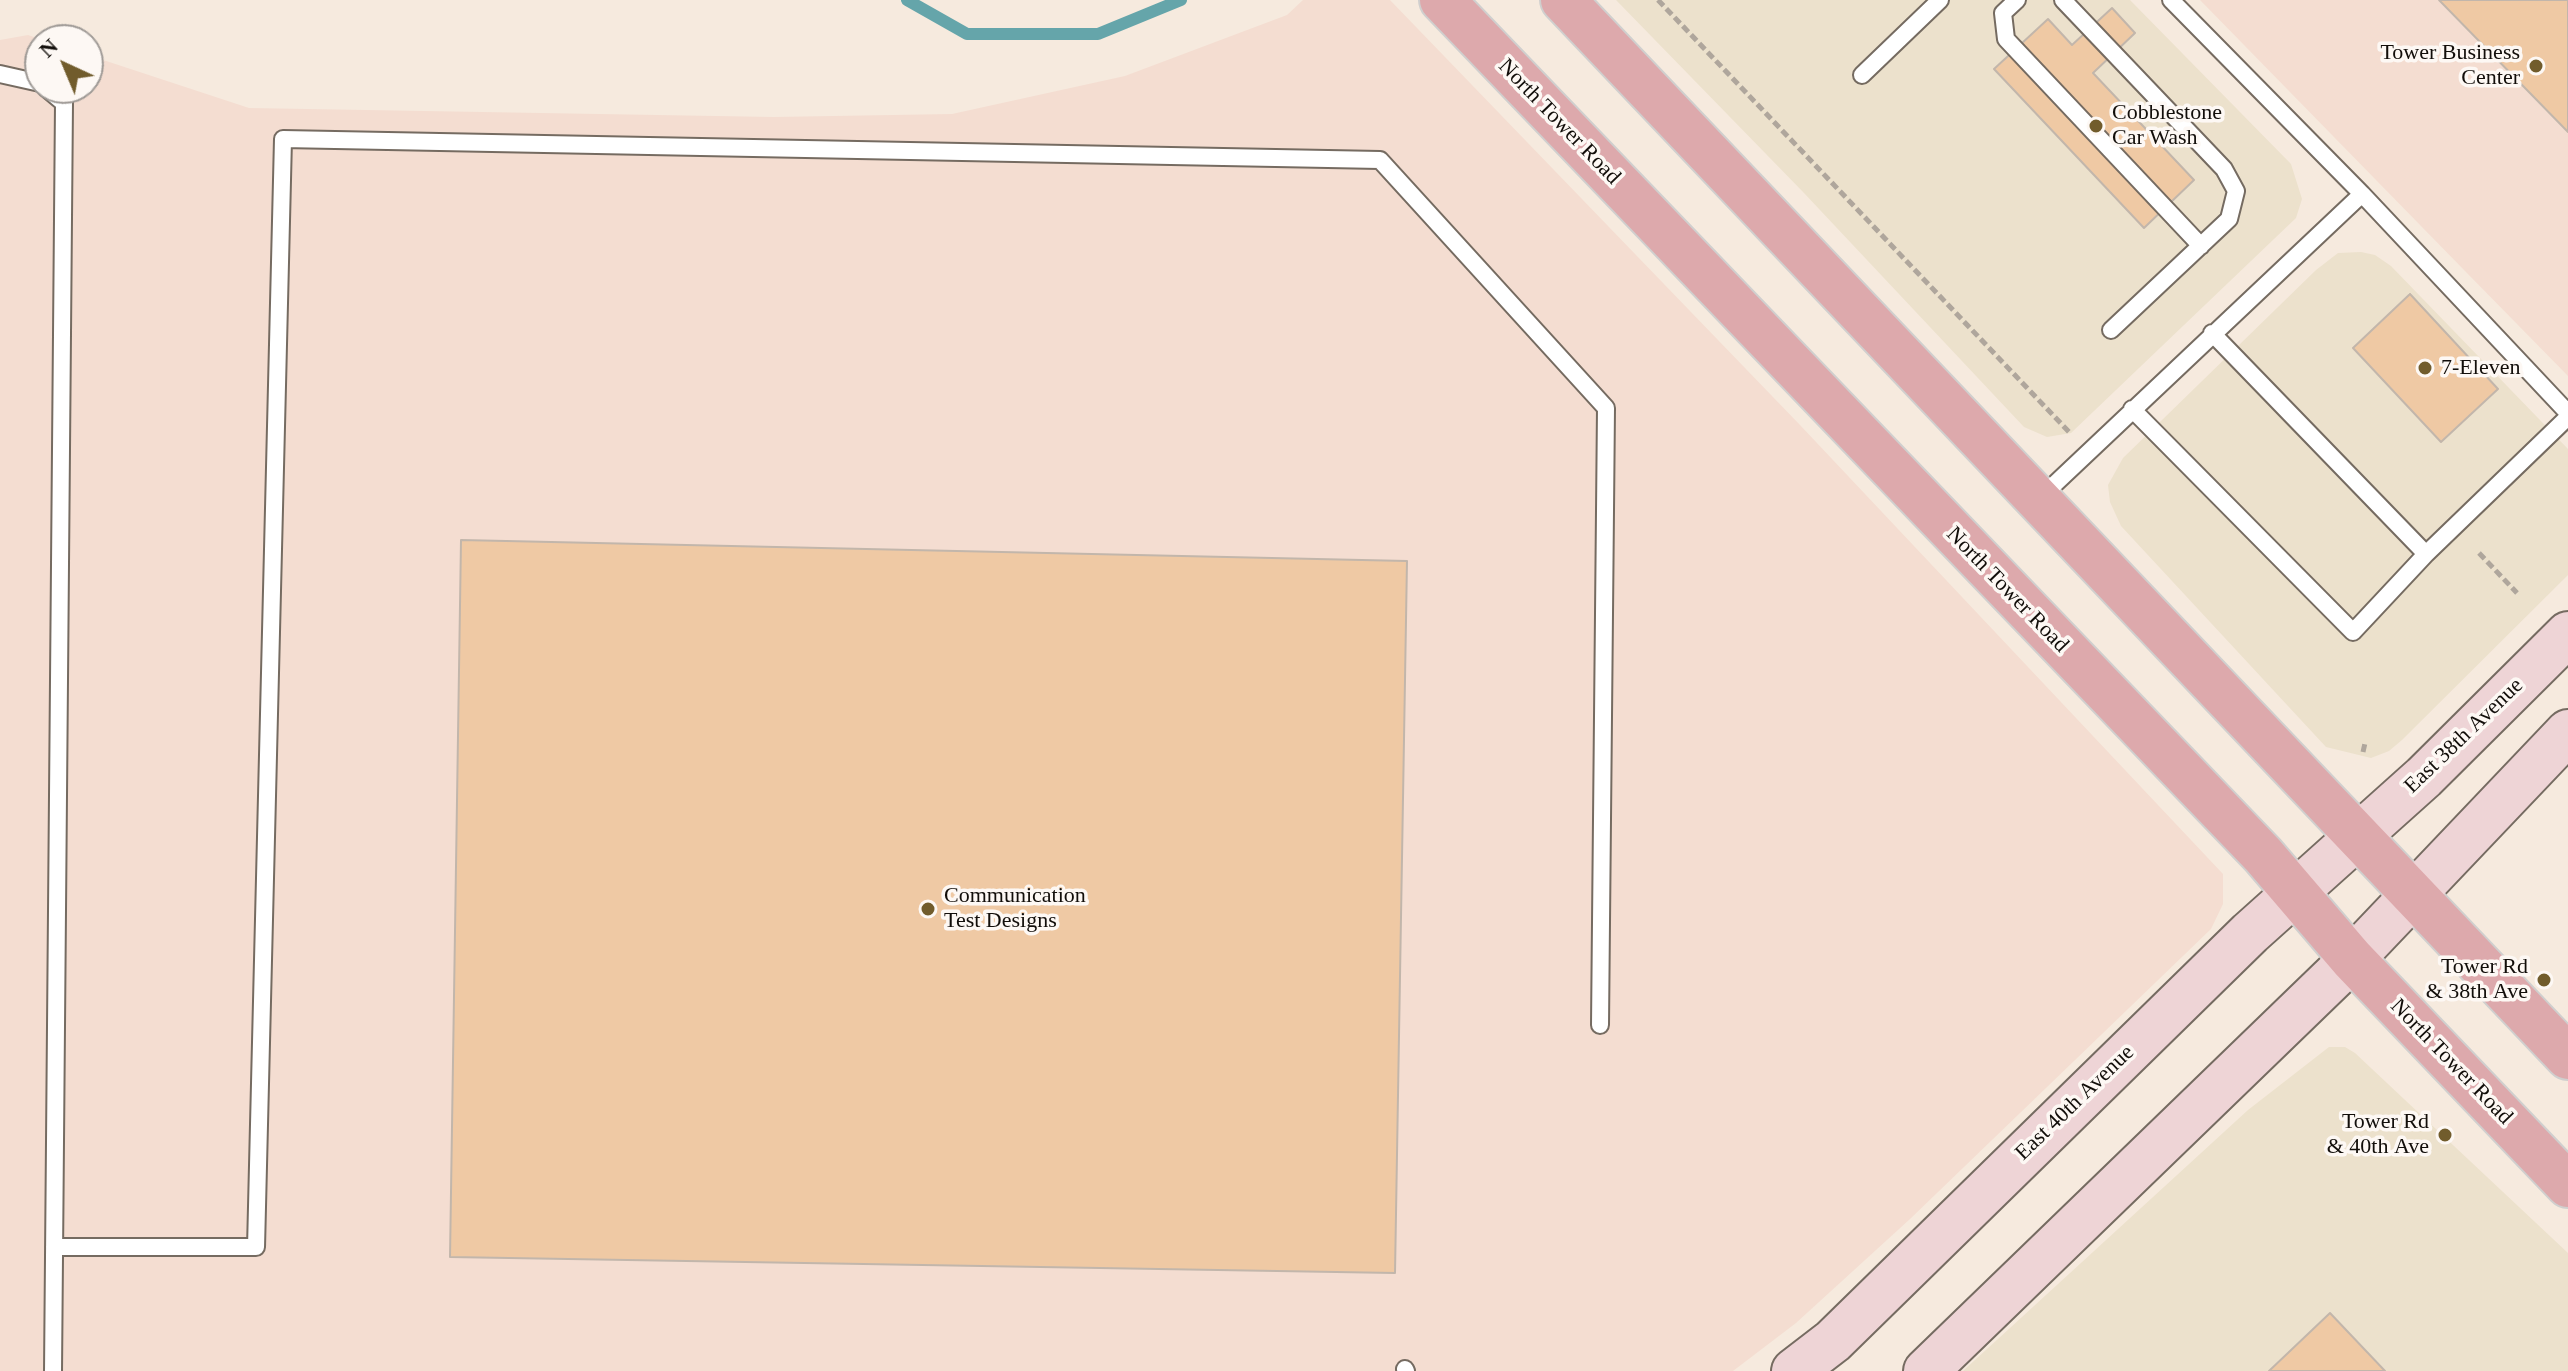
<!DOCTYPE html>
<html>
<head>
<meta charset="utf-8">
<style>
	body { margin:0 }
	#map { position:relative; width:2568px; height:1371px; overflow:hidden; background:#f6eade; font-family:"Times New Roman",serif }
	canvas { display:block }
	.north { position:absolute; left:24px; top:24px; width:80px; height:80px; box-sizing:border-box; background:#fdf8f4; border:2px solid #9f9a96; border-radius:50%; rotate:316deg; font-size:22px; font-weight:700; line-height:32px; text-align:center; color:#120e0a }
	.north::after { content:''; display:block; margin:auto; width:28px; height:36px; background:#715c2c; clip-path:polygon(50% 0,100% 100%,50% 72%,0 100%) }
</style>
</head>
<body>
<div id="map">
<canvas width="2568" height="1371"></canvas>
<div class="north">N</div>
</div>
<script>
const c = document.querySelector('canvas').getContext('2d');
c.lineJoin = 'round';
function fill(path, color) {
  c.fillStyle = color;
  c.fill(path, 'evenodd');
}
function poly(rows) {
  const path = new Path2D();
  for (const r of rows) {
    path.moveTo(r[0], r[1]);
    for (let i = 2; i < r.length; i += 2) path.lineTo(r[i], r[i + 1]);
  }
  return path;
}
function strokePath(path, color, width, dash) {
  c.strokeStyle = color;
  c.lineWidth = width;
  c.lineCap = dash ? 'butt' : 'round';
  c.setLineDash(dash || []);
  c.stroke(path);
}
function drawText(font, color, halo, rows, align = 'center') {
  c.font = font + ' "Times New Roman",serif';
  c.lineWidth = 7;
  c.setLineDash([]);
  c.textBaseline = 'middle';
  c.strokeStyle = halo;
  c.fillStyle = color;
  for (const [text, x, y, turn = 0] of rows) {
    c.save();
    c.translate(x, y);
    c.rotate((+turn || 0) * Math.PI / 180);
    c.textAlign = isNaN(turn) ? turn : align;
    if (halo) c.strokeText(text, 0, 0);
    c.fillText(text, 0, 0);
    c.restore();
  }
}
fill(poly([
	[1616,0,2130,0,2291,164,2302,199,2296,218,2071,433,2047,437,2024,427,1804,193],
	[2361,252,2375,255,2391,266,2568,449,2568,575,2402,740,2389,751,2371,758,2326,747,2121,526,2110,502,2108,485,2123,458,2316,270,2338,253],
	[2329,1047,2345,1047,2355,1053,2568,1253,2568,1371,1963,1371,2248,1110]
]), '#ece1cc');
fill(poly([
	[1303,0,1390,0,1800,425,2223,874,2223,904,2211,929,1910,1219,1796,1323,1733,1371,0,1371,0,40,28,35,43,40,40,40,40,88,88,88,88,55,249,108,774,117,952,114,1125,76,1287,15],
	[2200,0,2568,0,2568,376,2465,271]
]), '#f4ddd1');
strokePath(poly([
	[907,0,967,34,1098,34,1181,0]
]), '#65a5aa', 12);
const building = poly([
	[2439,0,2568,0,2568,132,2439,0],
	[2112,8,2135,33,2093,73,2194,180,2144,228,1994,69,2048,19,2072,45,2112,8],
	[2410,294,2498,389,2441,442,2353,348,2410,294],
	[461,540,1407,561,1395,1273,450,1257,461,540],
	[2330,1313,2385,1371,2269,1371,2330,1313]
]);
fill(building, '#efc9a4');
strokePath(building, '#c2b6ab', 2);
const service = poly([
	[2017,0,2003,13,2006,39,2201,246],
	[2063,0,2224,169,2236,191,2229,219,2111,330],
	[2171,0,2362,194,2568,413],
	[0,74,40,83],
	[1862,75,1940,0],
	[46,88,64,103,53,1371],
	[2212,333,2426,554,2568,417],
	[2132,409,2353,632,2426,554],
	[2041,497,2362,194],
	[54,1247,256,1247,283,139,1380,160,1606,408,1600,1025],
	[1405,1369,1406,1371]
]);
const secondary = poly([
	[1794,1371,1833,1341,2250,933,2424,777,2568,634],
	[1926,1371,2352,959,2568,732]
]);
const primary = poly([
	[1442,0,2263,855,2352,959,2568,1185],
	[1563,0,2568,1057]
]);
strokePath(service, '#756b61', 20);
strokePath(secondary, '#756b61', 48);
strokePath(primary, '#d0cfce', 48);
strokePath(poly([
	[1658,0,2070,433],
	[2479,553,2517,593],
	[2363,752,2365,743]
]), '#afa69c', 5, [8, 4]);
strokePath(service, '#fff', 16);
strokePath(secondary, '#eed4d6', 44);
strokePath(primary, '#dda9ac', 44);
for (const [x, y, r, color] of [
	[2536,66,8,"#715c2c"],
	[2096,126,8,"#715c2c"],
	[2425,368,8,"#715c2c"],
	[928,909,8,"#715c2c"],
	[2544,980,8,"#715c2c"],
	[2445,1135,8,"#715c2c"]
]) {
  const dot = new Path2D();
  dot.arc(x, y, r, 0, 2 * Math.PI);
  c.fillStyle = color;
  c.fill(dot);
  strokePath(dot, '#fdf8f4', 3);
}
drawText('22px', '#120e0a', '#fdf8f4', [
	["Tower Business",2520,53],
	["Center",2520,78],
	["Cobblestone",2112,113,"left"],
	["Car Wash",2112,138,"left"],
	["7-Eleven",2441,368,"left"],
	["Communication",944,896,"left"],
	["Test Designs",944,921,"left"],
	["Tower Rd",2528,967],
	["& 38th Ave",2528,992],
	["Tower Rd",2429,1122],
	["& 40th Ave",2429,1147]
], 'right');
drawText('22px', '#120e0a', '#fdf8f4', [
	["North Tower Road",1559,122,46],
	["North Tower Road",2007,590,46],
	["East 38th Avenue",2464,736,-44],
	["North Tower Road",2451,1062,46],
	["East 40th Avenue",2075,1103,-44]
]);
</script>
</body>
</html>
